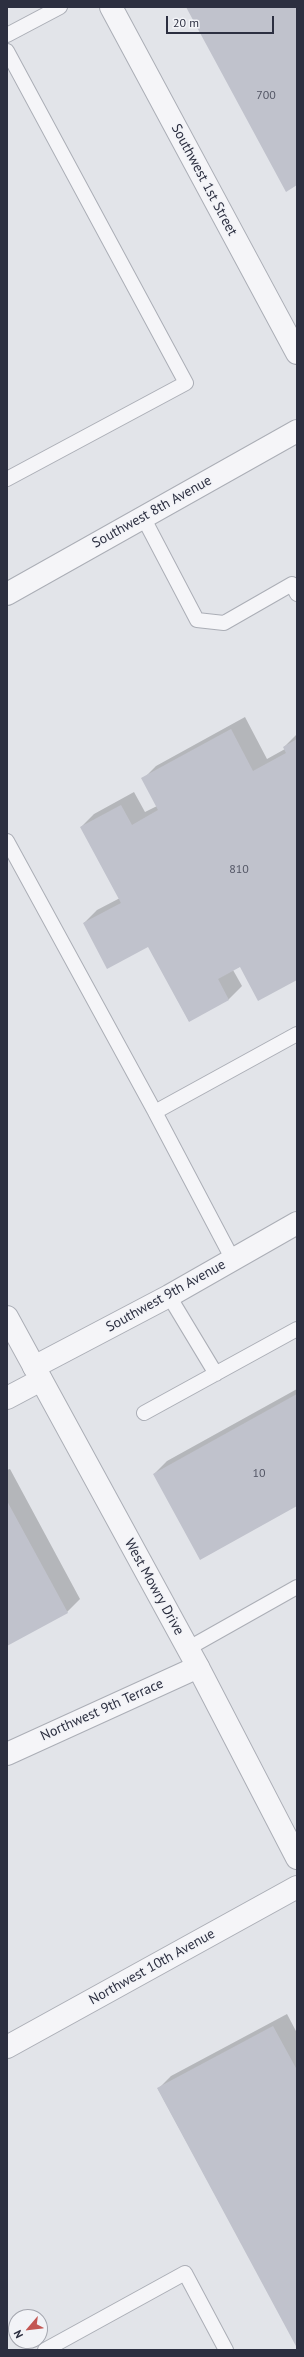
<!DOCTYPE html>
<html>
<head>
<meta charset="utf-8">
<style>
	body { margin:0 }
	#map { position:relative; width:304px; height:2357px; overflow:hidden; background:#e2e4e9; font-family:"PT Sans",sans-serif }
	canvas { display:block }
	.frame { position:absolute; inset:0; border:8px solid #2c2f40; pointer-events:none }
	.north { position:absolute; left:8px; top:2309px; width:40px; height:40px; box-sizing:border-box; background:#f2f3f7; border:1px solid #a3a5ae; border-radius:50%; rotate:242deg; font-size:11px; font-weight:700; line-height:16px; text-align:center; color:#2c2f40 }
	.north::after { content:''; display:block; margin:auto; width:14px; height:18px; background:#c35753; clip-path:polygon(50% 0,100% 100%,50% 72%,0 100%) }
	.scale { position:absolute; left:166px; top:16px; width:108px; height:18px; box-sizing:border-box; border:2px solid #2c2f40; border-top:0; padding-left:5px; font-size:12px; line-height:14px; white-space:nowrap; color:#2c2f40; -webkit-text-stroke:3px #f2f3f7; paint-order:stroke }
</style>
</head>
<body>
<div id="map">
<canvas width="304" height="2357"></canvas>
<div class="frame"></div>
<div class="north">N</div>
<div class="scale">20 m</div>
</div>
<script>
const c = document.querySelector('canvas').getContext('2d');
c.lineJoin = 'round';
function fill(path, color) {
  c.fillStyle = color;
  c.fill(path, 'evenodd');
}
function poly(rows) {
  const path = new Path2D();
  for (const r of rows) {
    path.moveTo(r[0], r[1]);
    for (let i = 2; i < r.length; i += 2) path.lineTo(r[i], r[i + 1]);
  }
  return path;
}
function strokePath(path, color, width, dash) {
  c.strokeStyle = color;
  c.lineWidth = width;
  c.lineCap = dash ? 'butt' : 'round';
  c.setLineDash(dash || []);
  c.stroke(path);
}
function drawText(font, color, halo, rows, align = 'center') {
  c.font = font + ' "PT Sans",sans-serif';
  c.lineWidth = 3;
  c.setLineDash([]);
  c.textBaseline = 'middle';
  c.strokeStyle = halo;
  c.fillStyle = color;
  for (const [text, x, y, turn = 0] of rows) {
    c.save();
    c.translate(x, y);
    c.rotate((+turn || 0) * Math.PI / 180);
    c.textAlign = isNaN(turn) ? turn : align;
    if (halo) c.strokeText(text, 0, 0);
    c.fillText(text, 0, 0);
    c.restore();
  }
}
fill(poly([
	[245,717,267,759,285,749,284,747,297,734,297,979,241,966,233,970,242,986,229,999,189,1021,148,945,84,923,97,910,120,898,81,827,94,814,134,792,145,812,157,806,143,779,156,766],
	[297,1389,297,1505,154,1474,167,1461],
	[10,1469,80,1599,67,1612,7,1645,7,1470],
	[287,2014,297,2033,297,2346,158,2089,171,2076]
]), '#0003');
fill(poly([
	[186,7,297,7,297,185,286,192],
	[231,729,253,771,286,753,283,747,297,739,297,980,258,1001,240,967,218,979,229,1000,189,1022,148,947,107,969,83,923,121,903,80,827,121,805,132,825,158,810,141,778],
	[297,1394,297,1506,200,1560,153,1474],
	[7,1501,68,1613,7,1646],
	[273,2026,297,2070,297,2348,157,2088]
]), '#c0c2cc');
const service = poly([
	[7,35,60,7],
	[7,51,186,383,7,479],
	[143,517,197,620,224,623,292,584,297,594],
	[7,841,155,1112],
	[233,1260,155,1112,297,1034],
	[169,1296,216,1374],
	[144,1413,297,1329],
	[187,1649,297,1587],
	[45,2350,185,2273,226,2350]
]);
const minor = poly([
	[111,7,297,353],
	[7,594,297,431],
	[34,1367,169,1296,297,1223],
	[7,1398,41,1380],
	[7,1754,198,1667],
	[7,2047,297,1887]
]);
const tertiary = poly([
	[7,1317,198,1667,297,1858]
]);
strokePath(service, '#abaeb6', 16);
strokePath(minor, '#abaeb6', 24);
strokePath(tertiary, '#abaeb6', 24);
strokePath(service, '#f5f5f8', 14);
strokePath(minor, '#f5f5f8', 22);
strokePath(tertiary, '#f5f5f8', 22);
drawText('12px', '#515463', null, [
	["700",266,96],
	["810",239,870],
	["10",259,1474]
]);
drawText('14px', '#2c2f40', '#f2f3f7', [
	["Southwest 1st Street",204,180,62],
	["Southwest 8th Avenue",152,512,-29],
	["Southwest 9th Avenue",166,1296,-29],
	["West Mowry Drive",154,1587,61],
	["Northwest 9th Terrace",102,1710,-24],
	["Northwest 10th Avenue",152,1967,-29]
]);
</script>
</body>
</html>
